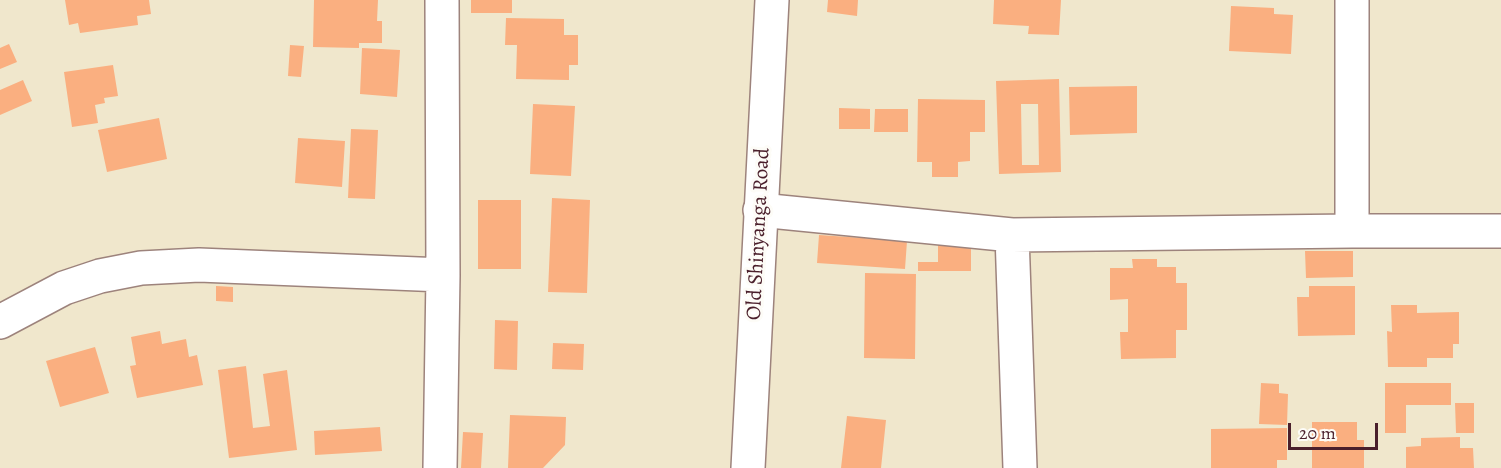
<!DOCTYPE html>
<html>
<head>
<meta charset="utf-8">
<style>
	body { margin:0 }
	#map { position:relative; width:1501px; height:468px; overflow:hidden; background:#f0e7cc; font-family:Alegreya,serif }
	canvas { display:block }
	.scale { position:absolute; left:1288px; top:423px; width:90px; height:27px; box-sizing:border-box; border:3px solid #4a1f2b; border-top:0; padding-left:8px; font-size:18px; line-height:21px; white-space:nowrap; color:#4a1f2b; -webkit-text-stroke:4px #fdfcf7; paint-order:stroke }
</style>
</head>
<body>
<div id="map">
<canvas width="1501" height="468"></canvas>
<div class="scale">20 m</div>
</div>
<script>
const c = document.querySelector('canvas').getContext('2d');
c.lineJoin = 'round';
function fill(path, color) {
  c.fillStyle = color;
  c.fill(path, 'evenodd');
}
function poly(rows) {
  const path = new Path2D();
  for (const r of rows) {
    path.moveTo(r[0], r[1]);
    for (let i = 2; i < r.length; i += 2) path.lineTo(r[i], r[i + 1]);
  }
  return path;
}
function strokePath(path, color, width, dash) {
  c.strokeStyle = color;
  c.lineWidth = width;
  c.lineCap = dash ? 'butt' : 'round';
  c.setLineDash(dash || []);
  c.stroke(path);
}
function drawText(font, color, halo, rows, align = 'center') {
  c.font = font + ' Alegreya,serif';
  c.lineWidth = 6;
  c.setLineDash([]);
  c.textBaseline = 'middle';
  c.strokeStyle = halo;
  c.fillStyle = color;
  for (const [text, x, y, turn = 0] of rows) {
    c.save();
    c.translate(x, y);
    c.rotate((+turn || 0) * Math.PI / 180);
    c.textAlign = isNaN(turn) ? turn : align;
    if (halo) c.strokeText(text, 0, 0);
    c.fillText(text, 0, 0);
    c.restore();
  }
}
fill(poly([
	[65,0,149,0,151,14,137,16,138,25,80,33,78,23,69,25],
	[314,0,378,0,377,21,382,21,382,43,359,43,359,48,313,47],
	[471,0,512,0,512,13,471,13],
	[828,0,858,0,857,16,827,12],
	[994,0,1061,0,1059,35,1028,34,1029,26,993,24],
	[1231,6,1274,8,1274,14,1293,15,1291,54,1229,51],
	[506,18,564,19,564,35,578,35,578,65,569,65,569,80,516,79,517,45,505,45],
	[9,44,17,62,0,69,0,48],
	[290,45,304,46,301,77,288,76],
	[362,48,400,50,397,97,360,94],
	[113,65,118,96,104,98,105,103,95,105,98,123,72,127,64,72],
	[1059,79,1061,172,999,174,996,81],
	[1021,104,1038,104,1039,165,1022,165],
	[23,80,32,101,0,115,0,90],
	[1137,86,1137,133,1070,135,1069,87],
	[918,99,985,100,985,132,970,132,970,161,958,162,958,177,932,177,932,162,917,162],
	[533,104,575,106,571,176,530,174],
	[839,108,870,109,870,129,839,129],
	[875,109,908,109,908,132,874,132],
	[159,118,167,159,107,172,98,130],
	[351,129,378,130,375,199,348,198],
	[298,138,345,141,342,187,295,183],
	[552,198,590,200,587,293,548,292],
	[478,200,521,200,521,269,478,269],
	[938,232,971,232,971,271,918,271,918,262,938,262],
	[819,235,907,241,905,269,817,263],
	[1305,251,1353,251,1353,277,1306,278],
	[1132,259,1157,259,1157,267,1176,267,1176,283,1187,283,1187,330,1176,330,1176,358,1121,359,1120,332,1128,332,1128,299,1110,300,1110,268,1133,268],
	[865,273,916,274,915,359,864,358],
	[216,286,233,287,233,302,216,301],
	[1309,286,1355,286,1355,335,1298,336,1297,297,1309,297],
	[1391,305,1417,305,1417,313,1459,312,1459,344,1453,344,1453,358,1427,358,1427,367,1388,367,1387,331,1392,332],
	[495,320,518,321,517,370,494,369],
	[160,331,162,344,186,339,189,357,197,355,203,385,137,398,130,366,136,365,131,337],
	[553,343,584,344,583,370,552,369],
	[95,347,109,393,60,407,46,361],
	[246,366,253,428,270,426,263,374,287,370,297,450,229,458,218,370],
	[1261,383,1279,384,1279,393,1288,394,1287,425,1259,424],
	[1385,383,1451,383,1451,405,1406,405,1406,433,1385,433],
	[1455,403,1474,403,1474,433,1456,433],
	[510,415,566,417,565,445,543,468,508,468],
	[847,416,886,420,881,468,841,468],
	[1312,422,1357,422,1357,440,1364,440,1364,468,1312,468],
	[380,427,382,451,315,455,314,431],
	[1287,428,1287,460,1277,460,1277,468,1211,468,1211,429],
	[463,432,483,433,481,468,461,468],
	[1460,437,1460,448,1473,448,1474,468,1406,468,1406,447,1421,446,1421,438]
]), '#faaf80');
const minor = poly([
	[1352,0,1352,231],
	[760,210,1012,235,1352,231,1501,231],
	[1012,235,1020,468],
	[0,322,64,288,100,276,141,268,199,265,443,275],
	[440,468,443,275,442,0]
]);
const major = poly([
	[748,468,772,0]
]);
strokePath(minor, '#9d837c', 36);
strokePath(major, '#9d837c', 36);
strokePath(minor, '#fff', 33);
strokePath(major, '#fff', 33);
drawText('21px', '#4a1f2b', '#fdfcf7', [
	["Old Shinyanga Road",759,234,-87]
]);
</script>
</body>
</html>
